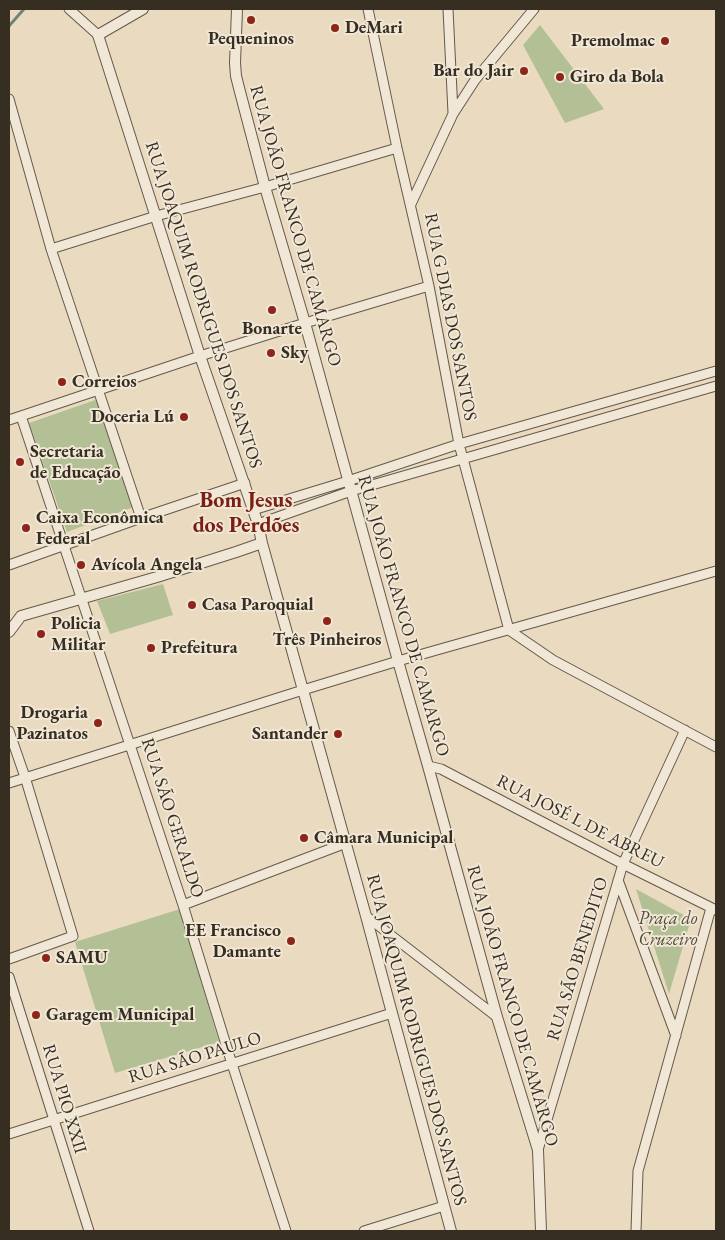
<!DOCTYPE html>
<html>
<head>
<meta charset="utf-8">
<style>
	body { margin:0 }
	#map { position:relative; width:725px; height:1240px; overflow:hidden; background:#e9dac0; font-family:"EB Garamond",serif }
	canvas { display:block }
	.frame { position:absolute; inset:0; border:10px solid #372e22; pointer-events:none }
</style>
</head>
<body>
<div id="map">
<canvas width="725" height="1240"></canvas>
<div class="frame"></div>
</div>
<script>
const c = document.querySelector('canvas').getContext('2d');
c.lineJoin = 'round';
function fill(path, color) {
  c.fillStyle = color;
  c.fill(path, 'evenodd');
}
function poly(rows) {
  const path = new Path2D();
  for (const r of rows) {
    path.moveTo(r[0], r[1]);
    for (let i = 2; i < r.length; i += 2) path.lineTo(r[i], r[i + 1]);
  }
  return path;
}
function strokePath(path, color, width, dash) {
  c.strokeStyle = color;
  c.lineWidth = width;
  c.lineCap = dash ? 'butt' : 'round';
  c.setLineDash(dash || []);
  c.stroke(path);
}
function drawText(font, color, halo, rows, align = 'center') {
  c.font = font + ' "EB Garamond",serif';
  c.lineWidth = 4;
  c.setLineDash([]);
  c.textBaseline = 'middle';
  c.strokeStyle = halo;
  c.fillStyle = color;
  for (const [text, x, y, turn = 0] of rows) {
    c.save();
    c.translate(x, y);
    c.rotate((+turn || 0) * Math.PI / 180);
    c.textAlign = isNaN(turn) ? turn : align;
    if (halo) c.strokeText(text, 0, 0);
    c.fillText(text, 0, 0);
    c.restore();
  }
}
fill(poly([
	[540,25,604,109,565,123,523,45],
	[101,398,134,507,67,532,29,423],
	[163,584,173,615,110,634,97,601],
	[636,889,691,919,669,994],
	[180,909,219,1042,115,1073,75,942]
]), '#b3c095');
strokePath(poly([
	[9,26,24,9]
]), '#718378', 3);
const minor = poly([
	[69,9,98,35],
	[368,9,397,148,429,286,459,444,509,630],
	[448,9,453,113],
	[9,99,51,249,141,518],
	[411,204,453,114,475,80,534,9],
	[51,249,156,216,265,187,397,148],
	[21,416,183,905,232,1064,286,1231],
	[9,420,200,356,305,323,429,286],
	[253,510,348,481,459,444,716,371],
	[258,524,351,491,716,386],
	[9,565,138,519,245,483],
	[509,630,553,660,716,747],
	[9,731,25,777,73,936,9,959],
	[428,766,441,769,623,864,716,910],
	[9,783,303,690,398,661,716,571],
	[618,880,676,1036],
	[183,905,346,843],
	[366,916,497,1017],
	[9,977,89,1231],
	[9,1134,392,1013],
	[538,1150,623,864,685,730],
	[364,1231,444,1206],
	[636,1231,638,1171,711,908]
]);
const tertiary = poly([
	[143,9,98,35,200,356,258,524,262,543,366,916,392,1013,451,1231],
	[237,9,235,63,236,76,239,88,265,187,305,323,398,661,428,766,497,1017,538,1150,541,1231],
	[9,632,21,616,157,577,236,552,262,543]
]);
strokePath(minor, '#64594a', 11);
strokePath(tertiary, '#64594a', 12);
strokePath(minor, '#f1e7d6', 9);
strokePath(tertiary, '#f1e7d6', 10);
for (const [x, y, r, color] of [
	[251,20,5,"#8f2418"],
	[335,28,5,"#8f2418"],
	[665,41,5,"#8f2418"],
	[524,71,5,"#8f2418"],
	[560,77,5,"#8f2418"],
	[272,310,5,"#8f2418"],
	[271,353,5,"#8f2418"],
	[62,382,5,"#8f2418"],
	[184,417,5,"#8f2418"],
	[20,462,5,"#8f2418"],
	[26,528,5,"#8f2418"],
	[81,565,5,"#8f2418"],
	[192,605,5,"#8f2418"],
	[327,621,5,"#8f2418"],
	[41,634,5,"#8f2418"],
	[151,648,5,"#8f2418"],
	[98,723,5,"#8f2418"],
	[338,734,5,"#8f2418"],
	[304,838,5,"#8f2418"],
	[291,941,5,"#8f2418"],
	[46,958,5,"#8f2418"],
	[36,1015,5,"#8f2418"]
]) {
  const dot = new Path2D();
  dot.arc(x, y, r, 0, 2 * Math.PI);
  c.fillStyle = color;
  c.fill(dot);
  strokePath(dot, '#f1e7d6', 2);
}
drawText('bold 18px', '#372e22', '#f1e7d6', [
	["DeMari",345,28],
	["Pequeninos",251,39,"center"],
	["Premolmac",655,41,"right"],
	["Bar do Jair",514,71,"right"],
	["Giro da Bola",570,77],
	["Bonarte",272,329,"center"],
	["Sky",281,353],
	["Correios",72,382],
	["Doceria Lú",174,417,"right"],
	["Secretaria",30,452],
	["de Educação",30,473],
	["Caixa Econômica",36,518],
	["Federal",36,539],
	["Avícola Angela",91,565],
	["Casa Paroquial",202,605],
	["Policia",51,624],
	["Militar",51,645],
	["Três Pinheiros",327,640,"center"],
	["Prefeitura",161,648],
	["Drogaria",88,713,"right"],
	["Pazinatos",88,734,"right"],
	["Santander",328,734,"right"],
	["Câmara Municipal",314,838],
	["EE Francisco",281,931,"right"],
	["Damante",281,952,"right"],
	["SAMU",56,958],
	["Garagem Municipal",46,1015]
], 'left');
drawText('18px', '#372e22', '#f1e7d6', [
	["RUA JOÃO FRANCO DE CAMARGO",295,226,74],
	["RUA JOAQUIM RODRIGUES DOS SANTOS",203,305,72],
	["RUA G DIAS DOS SANTOS",450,317,79],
	["RUA JOÃO FRANCO DE CAMARGO",403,616,74],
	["RUA SÃO GERALDO",172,818,72],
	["RUA JOSÉ L DE ABREU",580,822,27],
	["RUA SÃO BENEDITO",578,959,-73],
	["RUA JOÃO FRANCO DE CAMARGO",512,1006,74],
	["RUA JOAQUIM RODRIGUES DOS SANTOS",416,1040,75],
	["RUA SÃO PAULO",195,1058,-17],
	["RUA PIO XXII",64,1099,73]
]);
drawText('italic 18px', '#504b39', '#f1e7d6', [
	["Praça do",668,919],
	["Cruzeiro",668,940]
]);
drawText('bold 22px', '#7a1f14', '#f1e7d6', [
	["Bom Jesus",246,501],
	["dos Perdões",246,526]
]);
</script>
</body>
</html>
